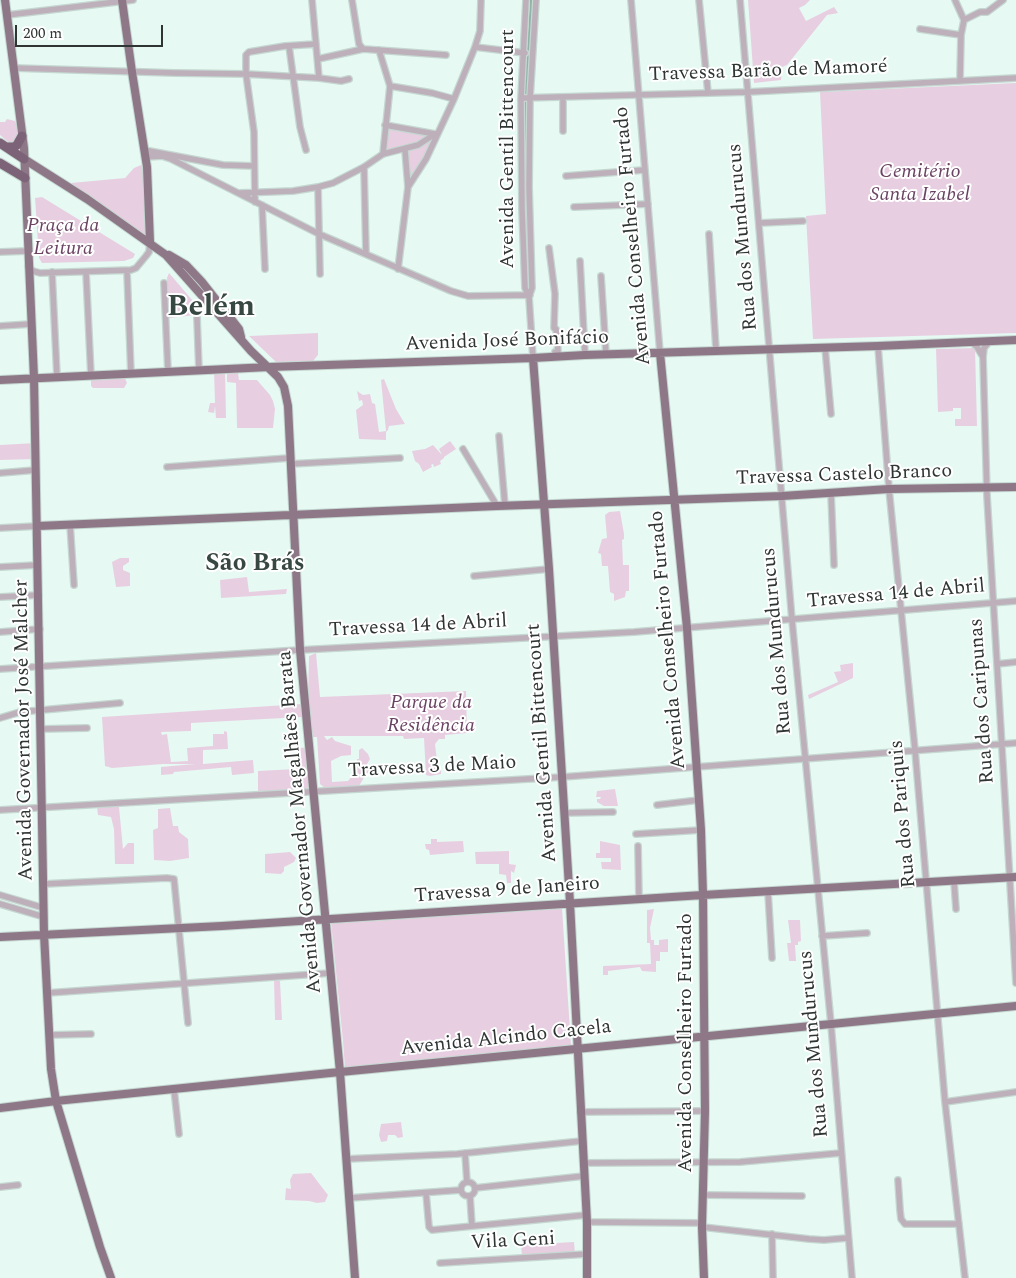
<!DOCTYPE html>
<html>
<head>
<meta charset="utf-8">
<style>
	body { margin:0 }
	#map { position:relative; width:1016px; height:1278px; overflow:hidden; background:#e6faf3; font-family:Spectral,serif }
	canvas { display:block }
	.scale { position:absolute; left:15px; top:25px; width:148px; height:22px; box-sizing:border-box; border:2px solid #2e3533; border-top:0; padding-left:6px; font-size:15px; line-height:18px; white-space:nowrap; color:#2e3533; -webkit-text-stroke:4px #fff; paint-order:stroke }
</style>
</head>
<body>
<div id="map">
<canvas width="1016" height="1278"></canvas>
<div class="scale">200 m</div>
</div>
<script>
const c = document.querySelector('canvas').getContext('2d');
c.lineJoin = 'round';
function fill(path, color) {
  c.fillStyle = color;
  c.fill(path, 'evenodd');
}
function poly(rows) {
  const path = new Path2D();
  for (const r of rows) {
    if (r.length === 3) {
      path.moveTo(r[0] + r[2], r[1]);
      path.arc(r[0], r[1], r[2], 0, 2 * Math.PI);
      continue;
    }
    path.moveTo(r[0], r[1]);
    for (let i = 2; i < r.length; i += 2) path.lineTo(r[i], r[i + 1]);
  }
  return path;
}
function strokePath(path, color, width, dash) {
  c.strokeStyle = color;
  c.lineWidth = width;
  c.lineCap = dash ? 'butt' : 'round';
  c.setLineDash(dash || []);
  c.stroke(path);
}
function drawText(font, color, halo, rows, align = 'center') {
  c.font = font + ' Spectral,serif';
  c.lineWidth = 4;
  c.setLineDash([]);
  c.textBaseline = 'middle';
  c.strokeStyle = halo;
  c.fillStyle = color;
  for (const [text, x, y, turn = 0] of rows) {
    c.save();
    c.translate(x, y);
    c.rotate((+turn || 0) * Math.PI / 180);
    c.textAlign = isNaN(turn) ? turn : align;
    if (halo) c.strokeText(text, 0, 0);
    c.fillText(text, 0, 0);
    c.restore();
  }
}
fill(poly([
	[748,0,810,0,805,5,799,8,806,21,834,7,838,13,827,15,787,65,782,67,781,80,754,83],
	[1016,83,1016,333,813,339,806,216,826,214,820,92],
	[7,119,15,121,20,133,14,143,8,142,0,135,0,122,5,122],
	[387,127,435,135,424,158,410,180,407,148,385,152],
	[141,165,144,168,148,237,71,183,125,178,134,168],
	[42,197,135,254,133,258,124,261,42,263,39,258,35,198],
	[169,273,199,308,196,315,169,318,167,278],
	[318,333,318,355,313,361,276,362,249,336],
	[975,348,977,426,955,426,955,419,961,419,961,408,953,408,953,411,938,412,936,349],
	[225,370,226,418,216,418,215,406,214,413,208,412,210,403,215,403,214,371],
	[227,373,238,373,239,380,257,380,270,395,273,401,275,409,273,428,237,428,236,383,227,382],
	[124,376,127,383,124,388,93,388,91,386,91,378],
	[384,379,396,409,405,424,389,426,388,430,386,432,386,440,359,439,356,410,363,405,362,400,359,401,357,391,363,395,370,394,372,403,375,404,379,432,386,431,381,380],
	[450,441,456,449,444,457,444,458,440,461,441,464,434,467,433,464,431,465,432,467,423,472,419,464,415,461,412,451,425,449,433,445,442,455,439,449],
	[36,443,36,459,0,460,0,445],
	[620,511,624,534,624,539,622,540,623,565,629,565,629,591,626,591,625,597,614,601,614,594,610,592,608,566,602,566,601,554,598,553,602,539,607,538,605,515,609,512],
	[120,558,129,558,129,562,123,566,123,570,130,573,130,586,116,587,112,562],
	[247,577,249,592,287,589,286,594,221,598,220,580],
	[316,653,320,697,466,691,467,733,445,735,445,739,439,739,435,744,438,769,441,770,441,774,430,776,426,775,424,738,404,739,403,736,324,736,327,740,332,737,335,741,351,746,351,755,341,756,331,761,332,782,348,781,357,770,357,759,359,759,359,750,362,748,368,754,370,759,367,764,371,771,366,774,359,786,341,786,338,788,326,789,320,784,317,737,312,737,308,699,309,656],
	[853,663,853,678,809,699,808,695,838,682,834,672,841,671,840,665],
	[301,704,302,717,191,723,191,731,161,732,162,735,167,734,171,762,188,761,187,748,213,746,213,734,224,734,224,731,227,732,228,749,203,750,203,764,253,760,254,773,232,775,231,767,174,772,173,774,161,775,161,767,195,764,163,764,112,768,105,766,102,717],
	[308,747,311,792,258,795,258,771,296,769,300,758,300,748],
	[615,789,618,806,604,806,597,802,597,799,600,799,601,797,596,797,597,791],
	[97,807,119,807,123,849,128,843,134,843,134,864,115,864,114,829,111,817,98,815],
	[170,808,173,826,178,826,179,832,188,839,189,858,170,861,154,860,153,830,158,828,158,809],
	[431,839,437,839,437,842,463,841,464,852,430,855,429,850,426,849,425,844,431,844],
	[600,841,620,845,621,870,602,869,601,862,611,862,611,858,596,858,596,853,600,853],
	[509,851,509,864,516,865,514,873,511,871,511,883,507,883,506,875,499,874,499,864,476,864,475,852],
	[290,852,296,858,294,862,284,867,284,871,281,874,265,873,265,854],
	[562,908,571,1046,345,1068,343,1041,331,922],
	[654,909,650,928,651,940,654,940,654,945,659,945,659,940,668,939,668,952,660,952,660,961,656,961,656,972,642,971,640,967,608,971,608,975,603,975,603,966,651,964,650,943,647,943,647,910],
	[788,920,800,920,801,941,798,942,798,945,795,945,796,961,789,961,787,943,791,943],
	[274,980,280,981,282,1020,275,1020],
	[401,1122,403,1137,398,1138,395,1135,388,1135,387,1141,381,1142,379,1135,381,1124],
	[311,1173,328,1195,325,1202,317,1203,309,1201,285,1200,286,1188,291,1189,290,1180,293,1174],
	[574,1242,575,1254,522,1256,521,1245]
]), '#e7cfe1');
fill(poly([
	[530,0,533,0,533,18,527,95,527,156,531,290,527,290,524,98]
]), '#90b4a8');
const minor = poly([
	[312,0,319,78],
	[352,0,359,44,363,49,446,55],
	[526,0,521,99,522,209,525,288,529,297,533,358],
	[631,0,660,353],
	[699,0,708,93],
	[740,0,792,620,831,1024,852,1278],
	[955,0,964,20,961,35,960,80],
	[7,15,133,0],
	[964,20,980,12,987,12,1003,0],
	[920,29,961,35],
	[289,46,300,127,306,150],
	[475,47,525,53],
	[379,50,390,86,383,154],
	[318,59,363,49],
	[14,68,175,73,246,74,319,78,341,81,349,79],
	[390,86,432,93,454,99],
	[521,98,748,92,1016,78],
	[563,98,563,131],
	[385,125,435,134],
	[144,150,223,165,254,166],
	[146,157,162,156,171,159,319,234,451,291,468,296,530,295],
	[364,167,366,254],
	[566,176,644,170],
	[318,187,320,274],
	[408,187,426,159,454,99,475,47,480,31,481,0],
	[240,193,293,191,318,187,333,183,364,167,383,154,418,145,435,134],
	[255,202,254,132,246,74,246,55,249,52,285,46,316,44],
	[262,205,265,269],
	[574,207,648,204],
	[760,223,803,221],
	[709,234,716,350],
	[549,248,555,294,554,328,556,329,558,352,555,352,555,357],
	[0,252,27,251],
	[580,261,585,355],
	[28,266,33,271,40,273,131,270,136,268,146,256,149,252,150,242],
	[398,269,408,187,405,150],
	[127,271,131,374],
	[52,272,57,377],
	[86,272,91,376],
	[601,276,606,354],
	[164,283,168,372],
	[529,297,532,288,529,187,530,98,536,0],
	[197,318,199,371],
	[0,326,31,324],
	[990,341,984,348,983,357,987,496,1016,983],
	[971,342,977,347,983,357],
	[878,346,889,489,915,750,945,1102,965,1278],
	[825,347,831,414],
	[499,436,505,506],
	[463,449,497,506],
	[290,464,400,458],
	[167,467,289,458],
	[0,473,36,470],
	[831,493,834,565],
	[70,524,74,585],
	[0,528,38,526],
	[0,567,38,565],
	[474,576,549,569],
	[0,597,39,595],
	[0,632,40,629],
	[997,664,1016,662],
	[0,669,300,650,634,632,1016,601],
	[0,718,20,712,120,703],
	[41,729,87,728],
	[657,805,699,800],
	[0,810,562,777,1016,743],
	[564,813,613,812],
	[636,834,701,830],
	[638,846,639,899],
	[954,881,956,909],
	[44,884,167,878,174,879,188,1023],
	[768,892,772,958],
	[0,895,44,908],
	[0,904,44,917],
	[822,936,867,933],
	[47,993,331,973],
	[50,1035,91,1034],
	[174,1089,179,1134],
	[945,1102,1016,1092],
	[580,1112,705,1111],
	[465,1153,467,1182],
	[346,1159,457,1154,582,1141],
	[583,1163,740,1162,841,1153],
	[898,1180,900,1210,901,1219,905,1224,959,1224],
	[468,1189,7],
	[0,1187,18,1185],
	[475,1188,584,1176],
	[426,1193,429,1227,432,1230,586,1215],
	[703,1195,802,1196],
	[470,1196,472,1226],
	[349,1198,461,1190],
	[587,1222,702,1223],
	[702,1227,809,1239,824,1240,847,1238],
	[772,1234,773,1278],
	[440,1263,587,1254]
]);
const major = poly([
	[5,0,24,148,34,378,44,934,51,1069,56,1101,100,1247,111,1278],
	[122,0,132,72,147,167,150,242],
	[24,159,87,199,166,255,251,351,278,377,284,387,288,406,300,650,340,1072,355,1278],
	[169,255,186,265,202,282,239,329,241,337],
	[660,353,687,628,701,830,703,895,705,1111,702,1227,704,1278],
	[533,358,549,569,570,903,587,1222,587,1278],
	[0,380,269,367,533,358,585,355,878,346,1016,340],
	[38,526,497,506,782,496,889,489,1016,487],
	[0,937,222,926,703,895,1016,877],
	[0,1108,56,1101,330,1073,1016,1006]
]);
const highway = poly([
	[0,143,24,159],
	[6,147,14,147,17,145,22,136],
	[0,163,25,178]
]);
strokePath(minor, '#c5d7d0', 8);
strokePath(major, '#c5d7d0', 10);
strokePath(highway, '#c5d7d0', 11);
strokePath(minor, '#bdb0ba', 5.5);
strokePath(major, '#8e7888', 8);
strokePath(highway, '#7c6377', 9);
drawText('20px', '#2e3533', '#fff', [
	["Travessa Barão de Mamoré",768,72,-2],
	["Avenida Gentil Bittencourt",509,149,-90],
	["Avenida Conselheiro Furtado",634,236,-95],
	["Rua dos Mundurucus",744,237,-95],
	["Avenida José Bonifácio",507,342,-2],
	["Travessa Castelo Branco",844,476,-2],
	["Travessa 14 de Abril",896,595,-5],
	["Travessa 14 de Abril",418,627,-3],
	["Avenida Conselheiro Furtado",669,640,-95],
	["Rua dos Mundurucus",778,641,-95],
	["Rua dos Caripunas",983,701,-94],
	["Avenida Governador José Malcher",25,730,-91],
	["Avenida Gentil Bittencourt",543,743,-94],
	["Travessa 3 de Maio",432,768,-3],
	["Rua dos Pariquis",904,814,-95],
	["Avenida Governador Magalhães Barata",301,822,-95],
	["Travessa 9 de Janeiro",507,891,-4],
	["Avenida Alcindo Cacela",506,1039,-6],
	["Avenida Conselheiro Furtado",687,1043,-90],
	["Rua dos Mundurucus",815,1044,-95],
	["Vila Geni",513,1242,-3]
]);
drawText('italic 20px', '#6a4262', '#fff', [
	["Cemitério",920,173],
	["Santa Izabel",920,196],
	["Praça da",63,227],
	["Leitura",63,250],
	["Parque da",431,704],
	["Residência",431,727]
]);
drawText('bold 25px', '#374742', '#fff', [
	["São Brás",255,565]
]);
drawText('bold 30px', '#374742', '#fff', [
	["Belém",211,309]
]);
</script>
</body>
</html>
